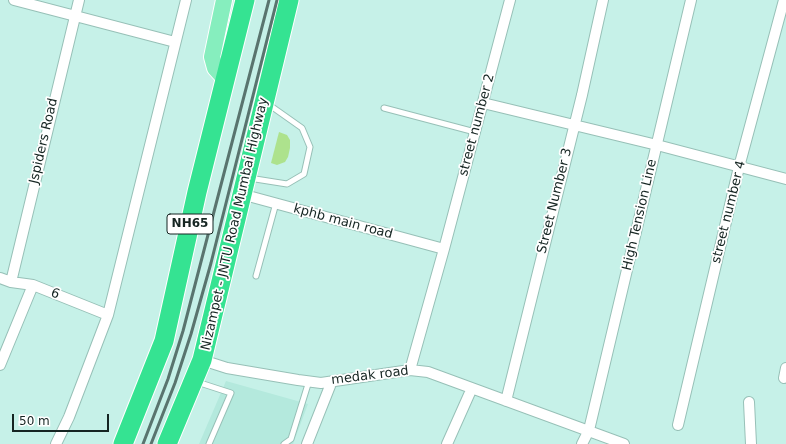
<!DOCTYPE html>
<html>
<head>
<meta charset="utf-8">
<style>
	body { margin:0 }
	#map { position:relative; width:786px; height:444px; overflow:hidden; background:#c6f1e8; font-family:"DejaVu Sans",sans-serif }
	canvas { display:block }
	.scale { position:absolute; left:12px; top:414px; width:97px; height:18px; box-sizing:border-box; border:2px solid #152522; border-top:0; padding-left:5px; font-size:12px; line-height:14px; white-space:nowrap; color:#152522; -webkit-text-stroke:3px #fff; paint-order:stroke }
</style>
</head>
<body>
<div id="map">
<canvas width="786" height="444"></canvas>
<div class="scale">50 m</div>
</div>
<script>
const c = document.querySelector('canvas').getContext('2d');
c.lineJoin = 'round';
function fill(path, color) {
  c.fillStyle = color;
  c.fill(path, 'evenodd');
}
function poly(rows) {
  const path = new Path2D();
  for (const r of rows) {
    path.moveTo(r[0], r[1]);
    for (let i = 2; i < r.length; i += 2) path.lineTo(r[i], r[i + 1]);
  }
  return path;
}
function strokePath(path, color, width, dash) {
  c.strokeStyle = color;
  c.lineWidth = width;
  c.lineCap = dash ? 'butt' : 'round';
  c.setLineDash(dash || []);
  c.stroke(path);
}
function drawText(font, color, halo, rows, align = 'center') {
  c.font = font + ' "DejaVu Sans",sans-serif';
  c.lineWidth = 3.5;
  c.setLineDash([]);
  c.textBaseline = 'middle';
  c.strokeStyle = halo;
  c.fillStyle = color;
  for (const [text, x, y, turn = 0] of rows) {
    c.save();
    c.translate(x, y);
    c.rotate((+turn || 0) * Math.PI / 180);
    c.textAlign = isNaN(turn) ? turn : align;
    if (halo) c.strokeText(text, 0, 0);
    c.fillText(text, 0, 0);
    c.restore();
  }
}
fill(poly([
	[226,381,308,404,293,444,199,444]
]), '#b4e9dd');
fill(poly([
	[279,132,287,135,290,140,290,148,288,157,285,162,277,165,271,163]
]), '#ade28d');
const lane = poly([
	[384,108,475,132],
	[249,178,287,184,304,174,310,147,302,128,268,104],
	[256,276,276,203],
	[197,382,231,393,209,444],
	[284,444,291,439,309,381]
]);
const street = poly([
	[14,0,175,42],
	[483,103,657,145,786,179],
	[241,194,444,249],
	[0,278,11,282,33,285,108,315],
	[11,282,79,0],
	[202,360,227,368,298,380,321,383,410,370,428,372,624,444],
	[0,365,33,285],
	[410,370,444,249,510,0],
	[784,378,786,368],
	[506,401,582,95,603,0],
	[749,402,751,444],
	[678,425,739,167,784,0],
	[56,444,69,417,108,315,186,0],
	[307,444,332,381],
	[447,444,472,388],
	[582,444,589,430,691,0]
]);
const primary = poly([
	[224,0,212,57,215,68,225,79]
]);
const highway = poly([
	[123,444,164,341,197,192,245,0],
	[167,444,202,360,289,0]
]);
strokePath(lane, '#97c0b7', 7);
strokePath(street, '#97c0b7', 12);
strokePath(primary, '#fff', 18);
strokePath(highway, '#fff', 21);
strokePath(lane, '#fff', 5);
strokePath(street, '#fff', 10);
strokePath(primary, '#86eebe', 16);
strokePath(highway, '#35e392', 19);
strokePath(poly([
	[143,444,168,379,183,331,269,0],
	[151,444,175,383,191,334,211,263,277,0]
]), '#59746e', 3);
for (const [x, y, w] of [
	[190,224,46]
]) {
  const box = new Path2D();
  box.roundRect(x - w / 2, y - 10, w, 20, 3);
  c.fillStyle = '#fff';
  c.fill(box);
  strokePath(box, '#152522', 1);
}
drawText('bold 12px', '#152522', null, [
	["NH65",190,224]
]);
drawText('13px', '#152522', '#fff', [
	["street number 2",477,125,-75],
	["Jspiders Road",44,141,-77],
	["Street Number 3",555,201,-76],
	["street number 4",729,212,-76],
	["High Tension Line",640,215,-77],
	["kphb main road",343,222,15],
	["Nizampet - JNTU Road Mumbai Highway",235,224,-77],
	["6",55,294,21],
	["medak road",370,376,-7]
]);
</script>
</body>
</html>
